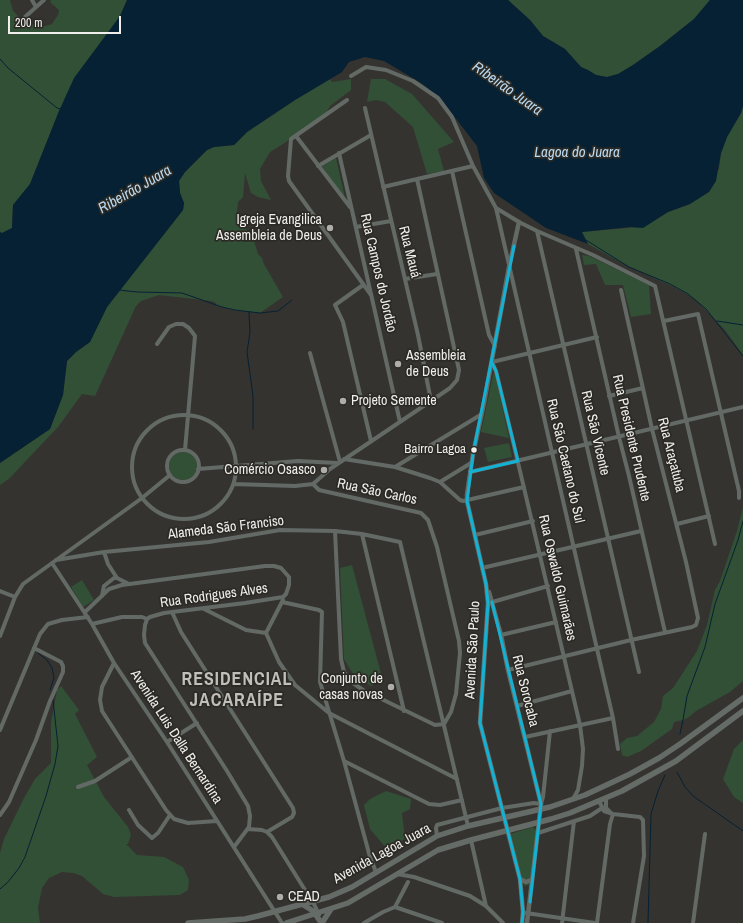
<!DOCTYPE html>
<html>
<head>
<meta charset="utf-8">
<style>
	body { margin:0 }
	#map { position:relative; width:743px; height:923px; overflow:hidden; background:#353330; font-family:"Archivo Narrow",sans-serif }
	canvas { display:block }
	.scale { position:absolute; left:8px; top:16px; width:113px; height:18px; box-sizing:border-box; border:2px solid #efeeea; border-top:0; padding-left:5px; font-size:12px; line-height:14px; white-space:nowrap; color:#efeeea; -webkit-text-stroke:3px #2c2a25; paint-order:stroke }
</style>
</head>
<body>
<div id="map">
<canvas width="743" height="923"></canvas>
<div class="scale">200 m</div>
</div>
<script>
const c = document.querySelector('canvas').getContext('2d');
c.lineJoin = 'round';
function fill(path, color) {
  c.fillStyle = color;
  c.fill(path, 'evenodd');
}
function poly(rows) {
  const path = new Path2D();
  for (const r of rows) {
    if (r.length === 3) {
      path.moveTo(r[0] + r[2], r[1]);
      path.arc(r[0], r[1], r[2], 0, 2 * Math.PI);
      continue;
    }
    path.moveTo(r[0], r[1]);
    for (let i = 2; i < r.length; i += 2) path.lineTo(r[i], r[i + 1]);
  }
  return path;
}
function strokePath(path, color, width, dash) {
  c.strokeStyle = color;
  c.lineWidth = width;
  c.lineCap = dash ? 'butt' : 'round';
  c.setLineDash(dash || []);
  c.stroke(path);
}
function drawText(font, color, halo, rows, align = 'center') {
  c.font = font + ' "Archivo Narrow",sans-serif';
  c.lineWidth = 3.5;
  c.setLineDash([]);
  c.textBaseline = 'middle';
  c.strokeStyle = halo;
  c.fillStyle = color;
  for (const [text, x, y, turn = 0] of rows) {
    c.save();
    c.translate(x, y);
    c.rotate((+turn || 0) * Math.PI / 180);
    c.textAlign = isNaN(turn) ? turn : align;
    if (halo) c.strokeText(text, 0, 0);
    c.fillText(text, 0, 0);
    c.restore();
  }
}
fill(poly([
	[0,0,10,0,13,11,21,19,37,26,42,27,52,24,58,15,59,10,50,2,51,0,127,0,120,16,59,111,30,184,13,205,12,228,2,233,0,232],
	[508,0,710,0,694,19,660,46,633,65,618,74,607,77,596,75,581,67,565,49,543,36,530,20],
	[330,79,332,82,351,79,351,90,330,106,325,115,283,144,270,152,260,169,261,181,271,200,258,197,251,193,245,173,243,197,238,202,237,213,239,219,254,241,258,254,262,258,264,264,283,297,260,313,232,310,217,306,215,302,211,301,159,295,141,301,136,306,95,396,82,394,58,427,37,449,10,478,0,485,0,463,50,429,63,395,67,361,76,352,90,342,107,307,183,210,184,203,180,193,179,181,185,172,207,150,214,147,234,145,247,132,295,100],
	[371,79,385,79,412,94,454,142,438,149,444,171,427,174,413,127,385,102,376,100,367,102],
	[743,106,743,355,725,330,695,299,674,287,629,267,588,244,581,232,639,227,668,212,690,204,719,169,721,153,727,137,741,113],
	[336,158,346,202,322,166],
	[582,255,589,256,649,285,651,314,631,317,623,285,605,285,596,264,584,265],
	[494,370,509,438,481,432],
	[509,443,512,457,488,462,484,448],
	[183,466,14],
	[743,507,743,681,730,692,696,711,689,717,683,720,674,722,672,729,641,751,627,757,622,755,620,744,627,738,637,736,654,722,661,709,663,696,673,688,697,651,707,625,715,590,720,581,737,531],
	[352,565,383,681,371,686,353,674,344,659,340,568],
	[82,580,94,600,83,607,71,587],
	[61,686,79,710,75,714,97,757,87,765,104,797,128,827,131,835,128,844,126,844,137,855,164,857,183,867,189,880,188,890,180,895,114,897,103,894,82,876,73,873,62,872,49,878,42,888,38,908,40,923,0,923,0,853,4,839,24,798,35,779,51,763,51,723,57,690],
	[743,740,743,803,734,797,723,779,734,749],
	[386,791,411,799,410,809,402,813,405,839,387,849,370,829,364,805,370,799],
	[533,827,536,831,529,885,524,886,510,834]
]), '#325036');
fill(poly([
	[127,0,508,0,530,20,543,36,565,49,581,67,588,70,596,75,607,77,618,74,633,65,660,46,694,19,710,0,743,0,743,106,741,113,727,137,721,153,716,181,709,192,690,204,668,212,643,228,630,227,582,232,588,244,546,228,494,193,484,178,477,146,440,98,421,83,384,61,365,57,349,62,342,72,295,100,247,132,234,145,214,147,207,150,185,172,179,181,180,193,184,203,183,210,107,307,90,342,76,352,67,361,63,395,50,429,0,463,0,232,2,233,12,228,13,205,30,184,59,111,74,78,120,16]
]), '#052133');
strokePath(poly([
	[0,59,8,68,57,108,60,109],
	[586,240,629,267,670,284,688,294,706,309,743,356],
	[119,290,137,292,182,293,222,307,235,310,260,313,278,311,292,300],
	[249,312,250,332,247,352,253,396,253,429],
	[717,321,743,325],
	[38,653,47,660,52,668,54,678,50,690],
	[680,734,683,720,687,696,705,647,715,604,738,540,743,521],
	[677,772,685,787,693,796,743,831],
	[0,889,8,882,19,868,25,857,46,796,55,764,58,746,53,700],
	[648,923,651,814,658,791,665,775]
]), '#052133', 1);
strokePath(poly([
	[32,0,36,7],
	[25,17,44,0],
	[351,76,366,67,386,70,413,81,438,98,452,117,473,166,496,208,519,222,537,231,593,255,655,286,715,544],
	[347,100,291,139,288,176,289,181,371,295],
	[365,108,418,335,431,401],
	[296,136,350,207],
	[339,153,400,422],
	[318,166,371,135],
	[452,171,489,335,495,346],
	[417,179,459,370,457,380,450,388,431,401,330,469,313,484,319,490,421,513,428,520,437,547,459,641,460,653,456,694,451,712,444,724],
	[383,187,473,166],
	[496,208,597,649,613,718,618,749],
	[356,227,391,221],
	[537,231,639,672],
	[576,249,619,437,629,476,665,632],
	[405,279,437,274],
	[363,285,335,305,343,322,371,441],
	[664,321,698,314,739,491,739,498],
	[157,344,169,327,176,324,183,324,189,328,195,336,185,450],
	[310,353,340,462],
	[609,396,643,388],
	[184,467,52],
	[183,466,16],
	[344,459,395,467,430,478,440,482,460,500,463,501,524,487],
	[395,467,482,414],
	[198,469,298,461,337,463],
	[470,472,743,407],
	[440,482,471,463],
	[234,484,295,486,313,484],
	[677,524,709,516],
	[335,531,341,659,344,672,353,683,363,690,435,725,444,724],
	[362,534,404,711],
	[475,535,533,521],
	[104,552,108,564,117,578],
	[56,560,104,552,209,542,280,530,335,531,362,534,400,542,468,826],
	[52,563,92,624,114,663,167,742,282,923],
	[482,568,641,531],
	[0,591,15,597],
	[102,596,104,586,114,578,117,578,129,584],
	[282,602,319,610,322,612,320,682,344,761,370,857,376,872],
	[489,603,548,586],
	[204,609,246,630,266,633],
	[85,612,109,589,122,585,265,566,274,566,281,568,289,577,289,585,286,594,283,597,245,603,164,613,150,617,147,619,145,625,144,635,145,643,227,771,248,806,250,816,249,827,234,847],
	[172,612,181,632,293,808,294,813,292,817,267,832],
	[92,624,122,617,142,617,147,619],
	[266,633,279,662,295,685,329,713,457,779],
	[266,633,283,600],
	[501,635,556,622],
	[0,636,15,597,23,584,142,498,170,475],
	[114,663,102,687,100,700,102,711,166,810,174,819,188,823,217,821],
	[508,670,631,640,692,627,696,625,698,618,686,562,652,429,621,290],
	[517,706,572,691],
	[0,730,40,634,48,624,62,620,88,617],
	[525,737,613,718],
	[167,742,197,723],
	[344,761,429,804,440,805,462,800],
	[78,787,95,781,132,757],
	[606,798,606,808,610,812],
	[573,799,578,790,582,766,583,749,580,725,511,433,496,371,492,362,597,337],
	[599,801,604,811,613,814,640,817,643,820,644,856,633,923],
	[129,810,138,825,152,838,158,833,170,815],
	[0,815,9,802,36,740,50,701,63,672,63,666,61,662,34,648],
	[248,829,262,830,267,832,272,837,315,906,319,915],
	[538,833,590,816,602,808],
	[437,836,436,828,437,825,502,808,534,803,541,804,543,797,550,731],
	[471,840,486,906],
	[397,874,414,877,470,896,486,906,503,923],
	[395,907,442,923],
	[526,913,595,923],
	[364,923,383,912,395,907,408,882],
	[562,923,574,821],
	[597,923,610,824,613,814],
	[693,923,705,834]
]), '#636a65', 4);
strokePath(poly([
	[519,222,509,267,484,403,473,454,467,494,467,501,486,584,488,603,480,723,520,879,523,912,522,923],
	[489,592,501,635,508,670,541,804,527,923],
	[520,879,526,882,531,880]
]), '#636a65', 4.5);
strokePath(poly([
	[302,904,313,911,320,921],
	[188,923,245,919,258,916,329,897,352,887,437,836,468,826,550,807,585,795,630,774,659,758,680,744,743,698],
	[286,923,348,903,438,850,471,840,551,819,570,813,622,791,676,761,743,711],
	[322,923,331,909]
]), '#656b67', 5.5);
strokePath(poly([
	[514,246,473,454,467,501,486,584,488,603,480,723,520,879,523,912,522,923],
	[470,472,518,461,496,371,492,363],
	[492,602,541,804,530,902]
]), '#13b2d5', 3);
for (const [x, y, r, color] of [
	[330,228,4,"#aeada9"],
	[398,364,4,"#aeada9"],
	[343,401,4,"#aeada9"],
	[474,450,3.5,"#efeeea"],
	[324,470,4,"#aeada9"],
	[391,687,4,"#aeada9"],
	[280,897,4,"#aeada9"]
]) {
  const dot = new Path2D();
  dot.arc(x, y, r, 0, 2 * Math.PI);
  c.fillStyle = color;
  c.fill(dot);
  strokePath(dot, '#2c2a25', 1.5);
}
drawText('13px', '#efeeea', '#2c2a25', [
	["Bairro Lagoa",466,450]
], 'right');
drawText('14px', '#efeeea', '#2c2a25', [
	["Igreja Evangilica",322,220],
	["Assembleia de Deus",322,236],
	["Assembleia",406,356,"left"],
	["de Deus",406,372,"left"],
	["Projeto Semente",351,401,"left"],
	["Comércio Osasco",316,470],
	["Conjunto de",383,679],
	["casas novas",383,695],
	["CEAD",288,897,"left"]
], 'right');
drawText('14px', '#efeeea', '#2c2a25', [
	["Rua Mauá",409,252,76],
	["Rua Campos do Jordão",378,273,77],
	["Rua São Vicente",595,433,77],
	["Rua Presidente Prudente",631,438,77],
	["Rua Araçatuba",671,455,76],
	["Rua São Caetano do Sul",565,461,77],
	["Rua São Carlos",377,492,12],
	["Alameda São Franciso",226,528,-7],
	["Rua Oswaldo Guimarães",557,578,77],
	["Rua Rodrigues Alves",214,596,-8],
	["Avenida São Paulo",473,650,-87],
	["Rua Sorocaba",525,691,76],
	["Avenida Luis Dalla Bernardina",176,737,57],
	["Avenida Lagoa Juara",382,854,-29]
]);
drawText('italic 15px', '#b9daf2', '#2c2a25', [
	["Ribeirão Juara",507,89,35],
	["Lagoa do Juara",577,153],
	["Ribeirão Juara",135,190,-30]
]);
c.letterSpacing = '1px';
drawText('bold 18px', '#c1bfb9', '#2c2a25', [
	["RESIDENCIAL",237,680],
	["JACARAÍPE",237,701]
]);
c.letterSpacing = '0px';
</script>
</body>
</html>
